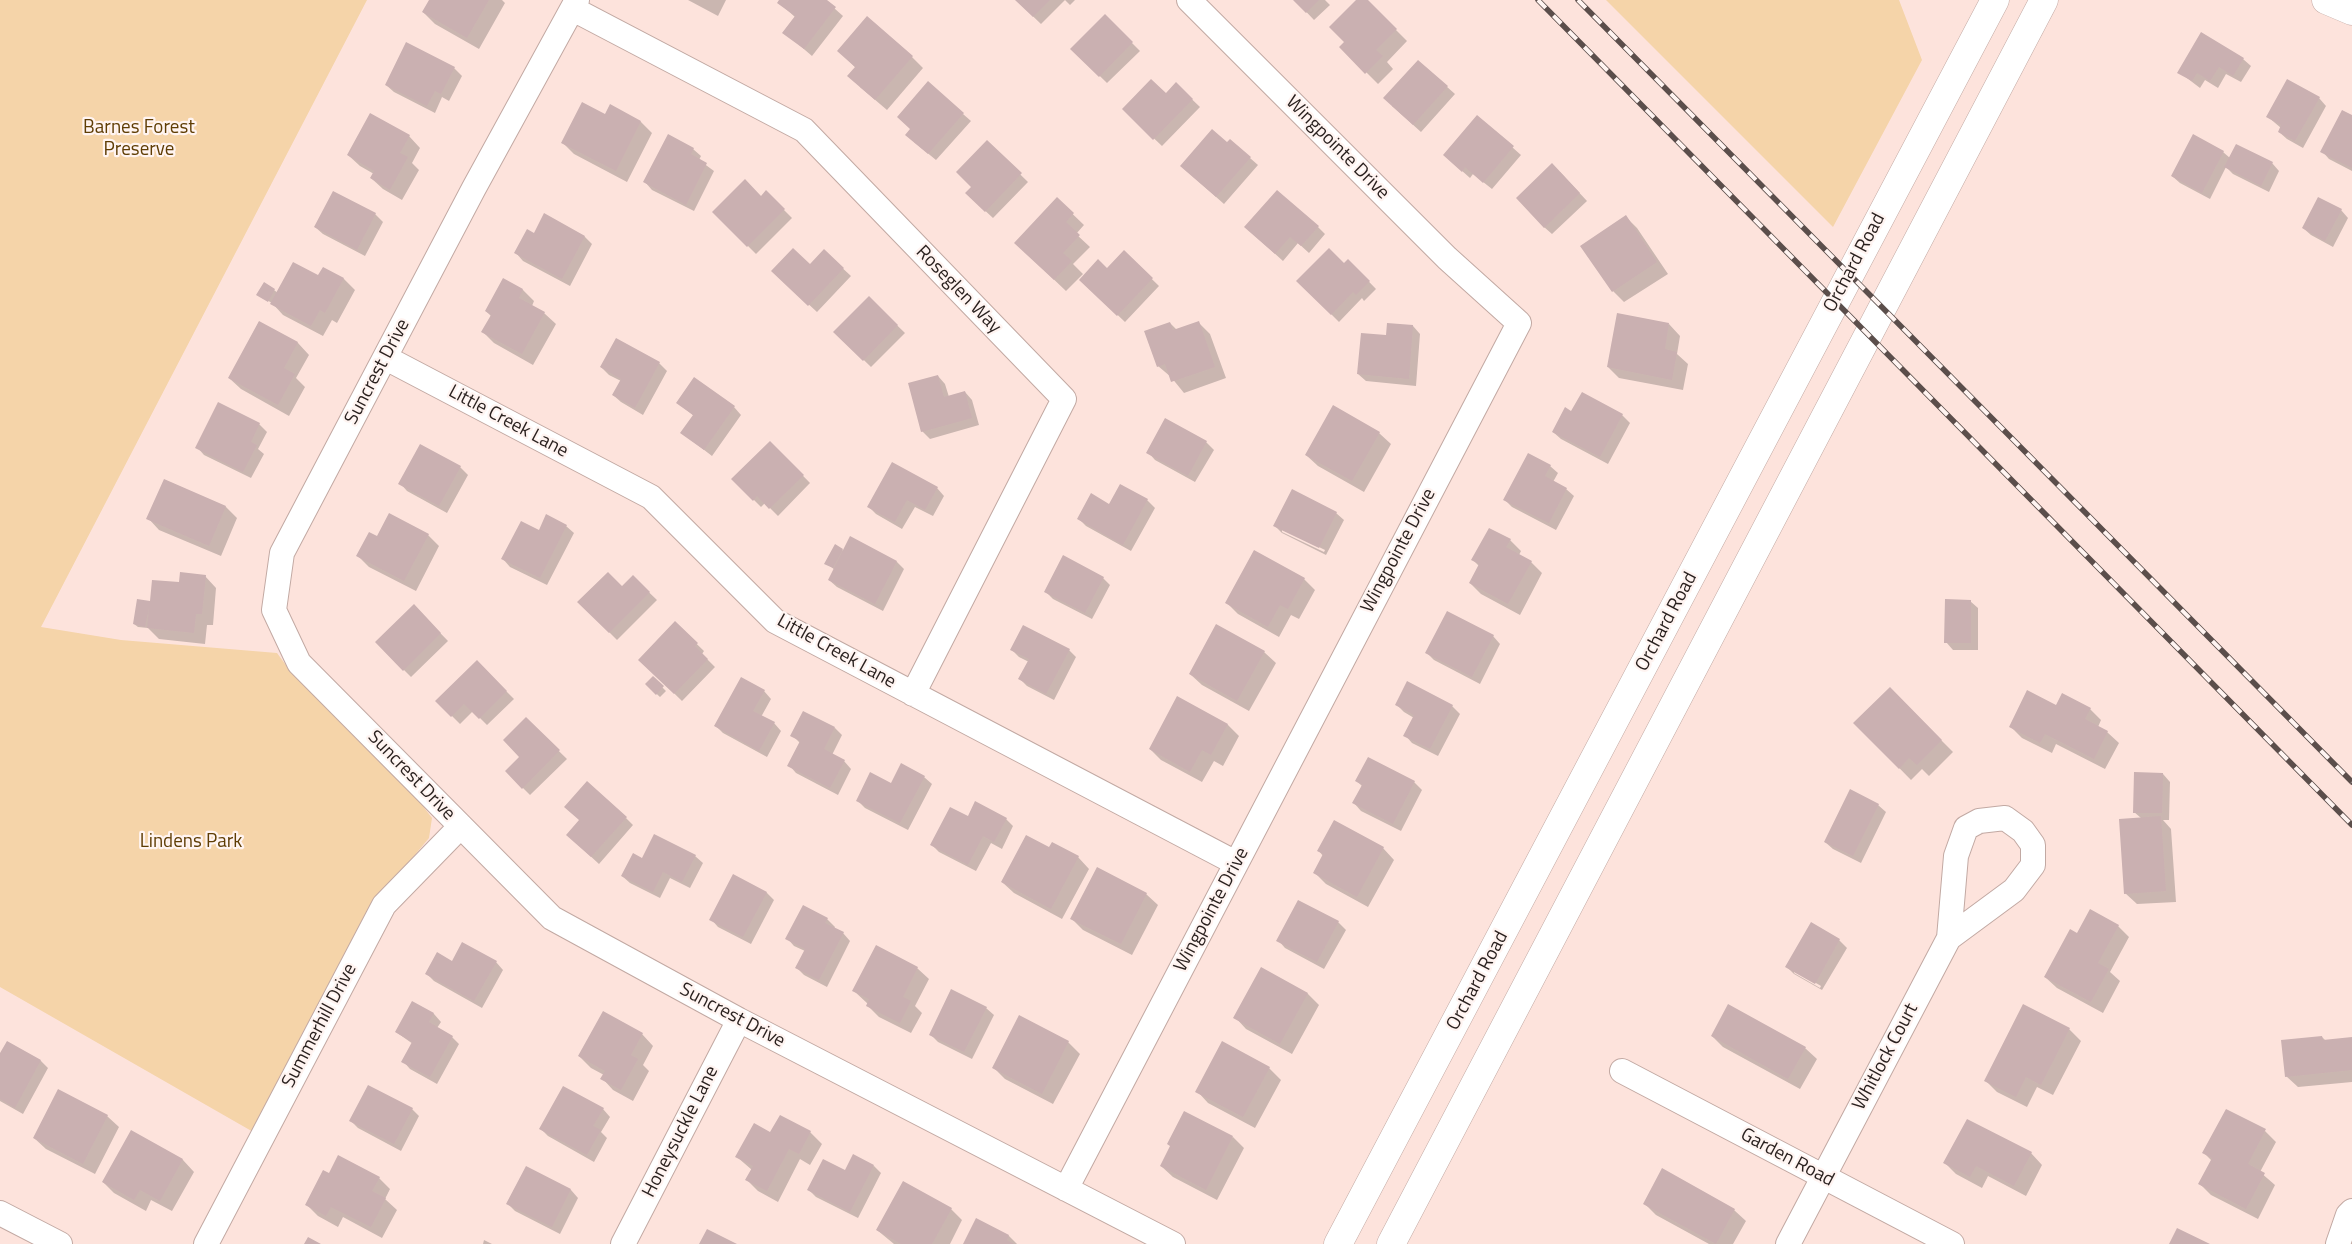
<!DOCTYPE html>
<html>
<head>
<meta charset="utf-8">
<style>
	body { margin:0 }
	canvas { display:block; background:#fde3dc }
</style>
</head>
<body>
<canvas width="2352" height="1244"></canvas>
<script>
const c = document.querySelector('canvas').getContext('2d');
c.lineJoin = 'round';
function fill(path, color) {
  c.fillStyle = color;
  c.fill(path, 'evenodd');
}
function poly(rows) {
  const path = new Path2D();
  for (const r of rows) {
    path.moveTo(r[0], r[1]);
    for (let i = 2; i < r.length; i += 2) path.lineTo(r[i], r[i + 1]);
  }
  return path;
}
function strokePath(path, color, width, dash) {
  c.strokeStyle = color;
  c.lineWidth = width;
  c.lineCap = dash ? 'butt' : 'round';
  c.setLineDash(dash || []);
  c.stroke(path);
}
function drawText(font, color, halo, rows, align = 'center') {
  c.font = font + ' "Titillium Web",sans-serif';
  c.lineWidth = 4.5;
  c.setLineDash([]);
  c.textBaseline = 'middle';
  c.strokeStyle = halo;
  c.fillStyle = color;
  for (const [text, x, y, turn = 0] of rows) {
    c.save();
    c.translate(x, y);
    c.rotate((+turn || 0) * Math.PI / 180);
    c.textAlign = isNaN(turn) ? turn : align;
    if (halo) c.strokeText(text, 0, 0);
    c.fillText(text, 0, 0);
    c.restore();
  }
}
fill(poly([
	[0,0,367,0,41,627,121,640,277,653,291,672,413,793,432,818,429,838,373,905,255,1133,0,987],
	[1606,0,1899,0,1922,60,1833,227]
]), '#f5d4a9');
fill(poly([
	[430,0,502,0,505,3,479,49,435,24,423,12],
	[688,0,726,0,718,16],
	[780,0,825,0,843,16,812,56,784,32,795,17,778,2],
	[1016,0,1075,0,1070,5,1065,0,1041,24],
	[1295,0,1325,0,1330,5,1314,20],
	[1358,0,1366,0,1407,41,1387,62,1393,69,1378,84,1341,47,1346,43],
	[1105,16,1140,51,1107,83,1072,49],
	[407,44,454,68,462,76,449,101,442,97,435,113,394,92,386,85],
	[839,51,912,57,923,68,887,110,860,87,856,68],
	[2243,59,2251,66,2241,82,2226,74,2218,88,2205,80,2200,88,2179,72],
	[1418,61,1455,94,1421,132,1392,106],
	[1176,84,1200,107,1162,146,1123,109,1166,95],
	[2319,98,2326,106,2303,148,2287,139,2279,132,2281,128,2268,117],
	[610,106,641,122,652,133,627,182,574,154,563,143,605,116],
	[963,114,971,121,936,160,914,142,912,129],
	[1477,116,1521,155,1492,189,1473,174,1470,178,1452,162],
	[2352,116,2352,171,2329,159,2322,151],
	[409,136,420,148,412,163,419,170,402,200,383,189,371,178,374,174,360,166,348,155],
	[987,142,1028,182,993,218,966,193,972,187],
	[1227,144,1250,158,1258,165,1224,204,1189,173],
	[693,149,701,156,699,160,714,171,694,211,652,190,645,182],
	[2223,152,2230,158,2272,163,2279,171,2269,192,2233,174,2226,167,2210,199,2180,183,2172,176],
	[1560,172,1587,201,1552,234,1544,227],
	[766,192,792,218,756,254,714,212,761,197],
	[1057,199,1084,225,1076,234,1090,247,1073,264,1083,274,1066,291,1027,254],
	[2341,210,2348,218,2333,247,2311,235,2303,228],
	[375,214,383,222,365,256,323,234,315,227],
	[545,215,585,237,592,244,570,286,523,261,516,253,534,234],
	[1626,217,1637,228,1668,274,1624,302,1613,291],
	[1318,227,1325,234,1309,253,1298,243,1283,261,1253,234],
	[824,251,851,276,817,312,780,278,810,266],
	[1124,252,1159,286,1125,322,1081,280,1107,270],
	[1348,260,1376,289,1364,301,1362,298,1339,322,1298,281,1344,265],
	[323,268,344,279,355,290,337,323,332,320,323,336,283,315,272,303,258,295,274,290,278,293,318,277],
	[503,280,523,290,534,301,532,306,544,313,556,324,533,365,494,343,483,332,491,316,486,311],
	[869,298,905,333,871,367,835,332],
	[259,322,298,343,309,355,296,378,305,387,289,416,241,389,229,378],
	[1198,322,1210,334,1226,378,1184,393,1171,377,1158,366,1170,323,1177,330],
	[1669,324,1680,336,1677,354,1688,364,1683,390,1619,378,1608,367],
	[1413,326,1420,334,1416,386,1366,381,1358,374,1387,337],
	[616,340,659,363,667,371,643,415,621,402,613,395,621,381,609,375,601,367],
	[938,376,945,384,949,397,965,392,972,400,979,425,930,439,922,431],
	[1582,394,1622,415,1630,423,1608,464,1561,439,1553,432,1572,413],
	[678,403,734,407,741,415,712,456,682,433,694,416],
	[259,424,267,432,258,449,264,454,251,478,204,455,197,447],
	[1379,433,1391,444,1364,492,1318,466,1306,455],
	[770,442,810,483,778,516,765,503,761,507,733,479],
	[1206,442,1214,450,1195,482,1155,460,1148,452],
	[421,445,460,467,468,475,447,513,407,491,400,483],
	[1550,466,1558,473,1553,482,1566,489,1574,496,1556,530,1512,507,1505,500],
	[165,480,226,507,237,518,221,556,159,530,148,518],
	[1121,485,1147,500,1155,508,1131,551,1086,526,1078,518,1110,505],
	[937,488,944,496,933,516,915,507,902,529,876,514,868,506],
	[1336,513,1344,520,1326,555,1282,533,1275,526],
	[1282,529,1325,550,1324,552,1282,532],
	[566,526,574,533,547,585,510,567,503,559,539,531],
	[428,535,439,546,416,591,369,567,358,556,377,538],
	[851,538,897,562,904,569,883,611,837,587,829,580,835,570,826,563,842,550,844,551],
	[1510,540,1521,551,1519,555,1531,562,1542,573,1520,615,1481,594,1470,583,1479,566,1473,560],
	[205,576,216,588,213,625,207,625,205,644,159,639,148,628,138,627,134,624,149,602,180,584],
	[633,577,657,600,617,640,579,602,622,588],
	[1103,578,1110,585,1092,619,1053,599,1045,591],
	[1304,579,1315,590,1299,619,1291,615,1279,637,1238,614,1227,603],
	[1970,601,1978,608,1978,650,1953,650,1946,642],
	[414,606,448,641,411,677,376,642],
	[675,623,704,651,702,654,715,667,682,701,640,660],
	[1493,636,1500,644,1480,684,1434,660,1427,653],
	[1012,650,1069,650,1076,657,1054,700,1027,686,1020,679,1029,662,1019,657],
	[1264,652,1276,663,1249,711,1202,685,1190,674],
	[477,662,514,699,487,725,473,711,460,724,437,701],
	[653,678,666,691,660,697,646,684],
	[1408,683,1452,706,1460,714,1438,756,1412,743,1405,735,1414,718,1404,712,1397,705],
	[1890,689,1953,752,1929,776,1922,769,1911,780,1855,723],
	[764,691,771,699,761,717,774,723,781,731,767,757,723,733,716,726],
	[1178,698,1228,725,1239,736,1223,766,1214,761,1202,782,1161,760,1150,749],
	[2056,707,2090,709,2101,720,2098,727,2107,732,2119,743,2105,769,2056,744,2052,753,2022,738,2010,726],
	[526,719,567,759,530,795,506,771,521,757],
	[835,728,842,735,832,755,844,761,851,769,838,795,796,773,789,765,800,743,792,735],
	[1368,759,1414,782,1422,790,1401,831,1361,811,1354,803,1362,786,1357,781],
	[2163,774,2170,782,2169,820,2163,820,2171,829,2176,902,2137,904,2125,893,2141,818,2134,812],
	[924,777,932,784,908,830,865,808,857,800,892,785],
	[1878,805,1886,812,1861,863,1833,849,1825,842],
	[626,818,633,825,599,864,575,842],
	[968,818,1006,819,1013,826,1002,849,991,843,976,871,939,852,932,845],
	[1383,848,1394,860,1368,907,1326,884,1314,872,1323,856,1319,851],
	[1049,849,1078,857,1089,869,1062,919,1014,893,1002,882],
	[695,856,703,863,690,888,670,878,660,898,630,883,622,876,642,860],
	[733,876,767,893,774,900,751,944,718,927,711,919],
	[1146,894,1158,905,1132,955,1083,930,1072,919],
	[827,919,835,927,834,929,843,933,850,941,827,987,804,975,796,967,805,951,794,946,787,938],
	[1338,922,1346,930,1324,969,1285,948,1278,940],
	[1812,924,1839,940,1847,948,1822,990,1794,974,1787,967],
	[1794,970,1821,986,1820,988,1794,973],
	[2118,926,2129,937,2110,972,2120,981,2103,1013,2057,988,2045,977,2077,934],
	[452,962,496,962,503,970,482,1008,434,981,427,974],
	[917,968,929,979,915,1006,922,1013,911,1033,879,1017,867,1005,868,1004,854,991],
	[1261,969,1308,994,1319,1005,1292,1054,1246,1029,1235,1017],
	[412,1003,434,1014,441,1022,437,1028,452,1037,459,1044,437,1084,410,1069,403,1061,413,1044,396,1032],
	[2023,1006,2069,1029,2081,1041,2053,1095,2037,1087,2027,1107,1997,1092,1986,1081],
	[986,1008,994,1015,972,1059,938,1042,930,1034],
	[1020,1017,1068,1042,1080,1054,1053,1104,1005,1079,994,1068],
	[642,1034,653,1046,643,1065,649,1071,633,1101,613,1090,602,1078,604,1075,591,1068,579,1056],
	[1712,1036,1805,1048,1817,1059,1800,1089,1723,1047],
	[2322,1037,2326,1041,2352,1038,2352,1082,2298,1087,2286,1076],
	[7,1042,41,1061,48,1068,23,1114,0,1101,0,1055],
	[1223,1043,1269,1068,1281,1080,1255,1128,1208,1103,1197,1091],
	[412,1109,419,1116,401,1151,358,1128,351,1121],
	[603,1109,610,1117,601,1132,607,1138,594,1162,548,1136,541,1129],
	[107,1116,119,1127,95,1174,46,1149,34,1138],
	[2265,1131,2276,1142,2260,1172,2275,1185,2258,1219,2211,1195,2200,1184,2212,1161,2204,1153],
	[131,1132,183,1160,194,1172,172,1211,151,1200,146,1211,114,1193,103,1182],
	[810,1132,822,1144,810,1165,800,1159,778,1202,758,1191,747,1180,752,1170,737,1157,771,1134],
	[1233,1137,1244,1148,1217,1200,1173,1177,1161,1166],
	[2031,1153,2042,1165,2026,1196,1988,1176,1982,1188,1956,1174,1945,1163],
	[874,1166,881,1173,858,1218,816,1197,809,1190,845,1171],
	[526,1168,571,1190,578,1198,560,1234,515,1211,507,1203],
	[329,1175,379,1178,390,1189,385,1199,397,1210,382,1238,343,1217,338,1227,318,1216,307,1205],
	[1644,1203,1734,1210,1746,1221,1733,1244,1709,1244,1656,1215],
	[951,1209,962,1220,950,1244,894,1244,877,1230],
	[976,1220,1009,1236,1017,1244,964,1244],
	[484,1240,492,1244,483,1244]
]), '#0003');
fill(poly([
	[429,0,489,0,467,38,422,12],
	[779,0,827,0,836,7,804,49,782,33,795,16,777,3],
	[1015,0,1050,0,1033,17],
	[1293,0,1319,0,1306,13],
	[1356,0,1368,0,1397,29,1376,50,1383,56,1365,74,1339,47,1344,42,1329,27],
	[1105,14,1133,42,1099,77,1070,49],
	[867,16,913,56,875,100,847,76,855,67,837,51],
	[2201,32,2244,58,2233,76,2219,67,2210,81,2197,73,2192,81,2177,73],
	[406,42,455,67,441,94,435,91,427,106,385,85],
	[1418,60,1448,86,1413,125,1383,98],
	[1151,79,1166,93,1176,82,1193,99,1153,140,1122,109],
	[2287,79,2320,97,2295,141,2278,132,2281,125,2266,117],
	[928,81,964,113,928,154,905,135,910,129,897,117],
	[582,102,605,114,610,104,641,121,616,171,561,143],
	[2342,110,2352,115,2352,168,2320,152],
	[370,113,410,135,400,153,408,157,390,190,370,178,374,171,347,155],
	[1477,115,1514,146,1483,183,1465,167,1462,172,1443,155],
	[1212,129,1227,142,1230,139,1251,157,1216,197,1180,166],
	[668,134,694,148,691,154,707,163,686,205,643,182],
	[2193,134,2224,151,2202,193,2171,176],
	[987,140,1022,173,985,212,965,193,971,187,956,172],
	[2236,144,2273,162,2261,186,2224,167],
	[1552,163,1580,193,1544,228,1516,198],
	[745,179,761,196,766,190,785,209,747,247,712,212],
	[1277,190,1319,226,1301,246,1290,237,1275,254,1244,227],
	[333,191,376,213,357,250,314,227],
	[1057,197,1074,213,1066,222,1080,235,1063,253,1072,261,1054,280,1014,243],
	[2318,197,2342,209,2325,241,2302,228],
	[544,213,585,236,562,279,514,253,527,229,534,233],
	[1626,215,1657,262,1612,292,1580,246],
	[793,248,810,264,824,249,844,268,808,306,771,271],
	[1329,248,1344,263,1348,259,1370,281,1356,295,1353,292,1331,315,1296,281],
	[1124,250,1153,278,1117,316,1079,280,1098,259,1107,268],
	[293,262,318,275,323,267,344,278,325,313,320,310,311,326,270,304],
	[503,278,523,289,519,298,545,312,522,354,481,332,491,315,485,311],
	[264,282,275,289,268,302,256,295],
	[869,296,898,325,863,361,833,332],
	[1617,313,1669,323,1665,349,1677,352,1672,380,1607,367],
	[259,321,298,342,284,368,295,374,278,405,228,378],
	[1199,321,1215,367,1171,382,1165,364,1157,367,1144,331,1170,322,1173,330],
	[1387,323,1413,325,1409,379,1357,374,1361,333,1386,335],
	[616,338,660,362,635,408,612,395,621,379,600,367],
	[938,375,944,397,965,391,972,418,921,432,908,383],
	[694,377,735,406,704,450,680,433,693,415,676,403],
	[1582,392,1623,414,1600,457,1552,432,1565,407,1571,411],
	[218,402,260,423,251,442,257,445,243,472,195,448],
	[1333,405,1380,432,1352,481,1305,455],
	[1165,418,1207,441,1188,476,1146,453],
	[770,441,804,475,769,509,757,496,753,501,731,479],
	[420,444,461,466,439,506,398,484],
	[1528,453,1551,465,1545,476,1567,488,1549,523,1503,500],
	[892,462,938,487,925,510,907,500,895,522,867,507],
	[164,479,226,506,209,546,146,519],
	[1120,484,1148,499,1123,545,1077,519,1091,493,1109,504],
	[1292,489,1337,512,1319,548,1273,526],
	[389,513,429,534,404,581,356,556,369,532,377,536],
	[546,514,567,525,540,578,501,559,521,521,539,530],
	[1489,528,1511,539,1506,547,1532,561,1508,604,1469,583,1479,564,1471,560],
	[850,536,897,561,875,604,828,580],
	[835,544,843,549,833,568,824,564],
	[1254,550,1305,578,1288,609,1280,605,1268,627,1225,603],
	[1063,555,1104,577,1085,613,1044,592],
	[180,572,206,575,202,614,196,614,194,633,147,628,149,608,145,627,133,624,137,599,150,601,152,580,179,582],
	[608,572,622,586,633,575,650,592,609,633,577,602],
	[1945,599,1971,600,1971,643,1944,643],
	[414,604,441,633,403,671,375,642],
	[1447,611,1494,635,1472,677,1425,653],
	[675,621,698,643,695,646,708,659,674,694,638,660],
	[1216,624,1265,651,1237,701,1189,674],
	[1023,625,1070,649,1046,694,1018,679,1029,659,1010,650],
	[477,660,507,691,479,719,464,704,451,717,435,701],
	[653,676,664,686,656,695,645,684],
	[741,677,765,690,753,711,775,722,759,751,714,726],
	[1407,681,1453,705,1430,749,1403,736,1414,715,1395,705],
	[1890,687,1942,740,1917,765,1909,758,1899,769,1853,723],
	[2027,690,2056,705,2062,693,2091,708,2085,719,2108,731,2094,759,2045,734,2040,743,2009,727],
	[1177,696,1228,724,1211,755,1202,750,1190,772,1149,749],
	[803,711,835,727,824,749,845,760,830,788,787,766,800,741,790,736],
	[526,717,560,750,522,789,505,771,519,757,503,740],
	[1368,757,1415,781,1393,824,1352,803,1362,785,1355,781],
	[901,763,925,776,900,823,856,801,870,772,891,783],
	[2134,772,2163,773,2162,813,2133,813],
	[587,781,627,817,591,857,566,835,579,820,564,807],
	[1850,789,1879,804,1853,856,1824,842],
	[975,801,1007,818,994,842,983,836,968,865,930,845,950,807,968,816],
	[2161,816,2166,891,2124,894,2119,819],
	[1334,820,1384,847,1357,897,1313,873,1323,854,1317,851],
	[654,834,696,855,682,882,663,872,653,892,621,876,633,853,642,858],
	[1026,835,1049,847,1052,842,1079,856,1051,909,1001,882],
	[1097,867,1147,893,1121,944,1070,919],
	[733,874,767,892,743,937,709,920],
	[1298,900,1339,921,1317,962,1276,941],
	[803,905,828,918,825,923,844,932,819,980,795,968,805,949,785,939],
	[2090,909,2119,925,2098,963,2109,969,2091,1002,2044,977,2070,929,2077,933],
	[1811,922,1840,939,1815,984,1785,967],
	[462,942,497,961,474,1001,425,974,437,952,452,961],
	[876,945,918,967,903,997,911,1001,900,1023,866,1006,869,999,852,991],
	[1261,967,1308,993,1280,1044,1233,1018],
	[951,989,987,1007,964,1052,929,1035],
	[412,1001,434,1013,429,1022,453,1036,430,1077,401,1062,412,1042,395,1032],
	[1728,1004,1806,1047,1788,1079,1711,1036],
	[2023,1004,2070,1028,2041,1085,2026,1077,2016,1097,1984,1081],
	[603,1011,643,1033,631,1055,638,1059,621,1090,600,1079,605,1071,578,1056],
	[1019,1015,1069,1041,1042,1094,992,1068],
	[2322,1036,2323,1040,2352,1037,2352,1070,2285,1077,2281,1040],
	[7,1041,41,1060,15,1108,0,1099,0,1053],
	[1222,1041,1270,1067,1243,1117,1195,1092],
	[368,1085,413,1108,394,1144,349,1121],
	[563,1086,604,1108,593,1126,601,1130,587,1155,539,1129],
	[58,1089,108,1115,83,1164,33,1138],
	[2226,1109,2266,1129,2248,1164,2265,1173,2246,1209,2198,1184,2212,1158,2202,1153],
	[1184,1111,1233,1136,1206,1190,1160,1166,1170,1146,1167,1144],
	[780,1115,811,1131,799,1154,789,1149,767,1191,745,1180,753,1166,735,1157,754,1123,770,1132],
	[1967,1119,2032,1152,2014,1186,1976,1166,1970,1177,1943,1163],
	[131,1130,183,1159,160,1201,140,1190,134,1200,102,1182],
	[853,1154,874,1165,850,1212,807,1190,823,1159,845,1170],
	[338,1155,380,1177,372,1191,386,1198,371,1227,331,1207,326,1216,305,1205,323,1170,329,1173],
	[526,1166,571,1189,552,1227,506,1204],
	[1662,1168,1735,1209,1716,1244,1643,1204],
	[903,1181,952,1208,932,1244,901,1244,876,1230],
	[976,1218,1009,1235,1007,1240,1014,1244,963,1244],
	[2177,1228,2210,1244,2169,1244],
	[707,1229,737,1244,699,1244],
	[308,1237,321,1244,304,1244]
]), '#cab0b1');
const minor = poly([
	[577,0,474,188,282,553,274,610,299,663,552,918,739,1020,1173,1244],
	[573,9,804,130,1064,399,913,694],
	[386,358,651,497,775,621,1236,863],
	[1622,1071,1952,1244],
	[1066,1189,1519,323,1447,258,1189,0],
	[0,1213,60,1244],
	[206,1244,384,905,460,827],
	[623,1244,739,1020],
	[1788,1244,1949,938,2014,890,2033,865,2033,845,2023,831,2005,818,1979,821,1966,828,1956,856,1949,938],
	[2338,1244,2348,1215,2352,1211]
]);
const tertiary = poly([
	[2326,0,2352,11]
]);
const primary = poly([
	[1338,1244,1995,0],
	[1391,1244,2044,0]
]);
strokePath(minor, '#c2a9a3', 26);
strokePath(tertiary, '#c2a9a3', 29);
strokePath(primary, '#c2a9a3', 29);
strokePath(minor, '#fff', 24);
strokePath(tertiary, '#fff', 28);
strokePath(primary, '#fff', 28);
const rail = poly([
	[1538,0,2352,825],
	[1578,0,2352,782]
]);
strokePath(rail, '#5b4e4b', 5.5);
strokePath(rail, '#fff4f1', 4, [11]);
drawText('19px', '#5f3d04', '#fff4f1', [
	["Barnes Forest",139,128],
	["Preserve",139,150],
	["Lindens Park",191,842]
]);
drawText('19px', '#281f1d', '#fff4f1', [
	["Wingpointe Drive",1337,148,45],
	["Orchard Road",1855,263,-62],
	["Roseglen Way",958,290,46],
	["Suncrest Drive",378,372,-62],
	["Little Creek Lane",508,422,28],
	["Wingpointe Drive",1399,551,-62],
	["Orchard Road",1667,622,-62],
	["Little Creek Lane",836,652,29],
	["Suncrest Drive",411,776,46],
	["Wingpointe Drive",1212,910,-62],
	["Orchard Road",1478,981,-62],
	["Suncrest Drive",732,1016,28],
	["Summerhill Drive",320,1026,-62],
	["Whitlock Court",1886,1057,-62],
	["Honeysuckle Lane",681,1132,-63],
	["Garden Road",1787,1158,28]
]);
</script>
</body>
</html>
